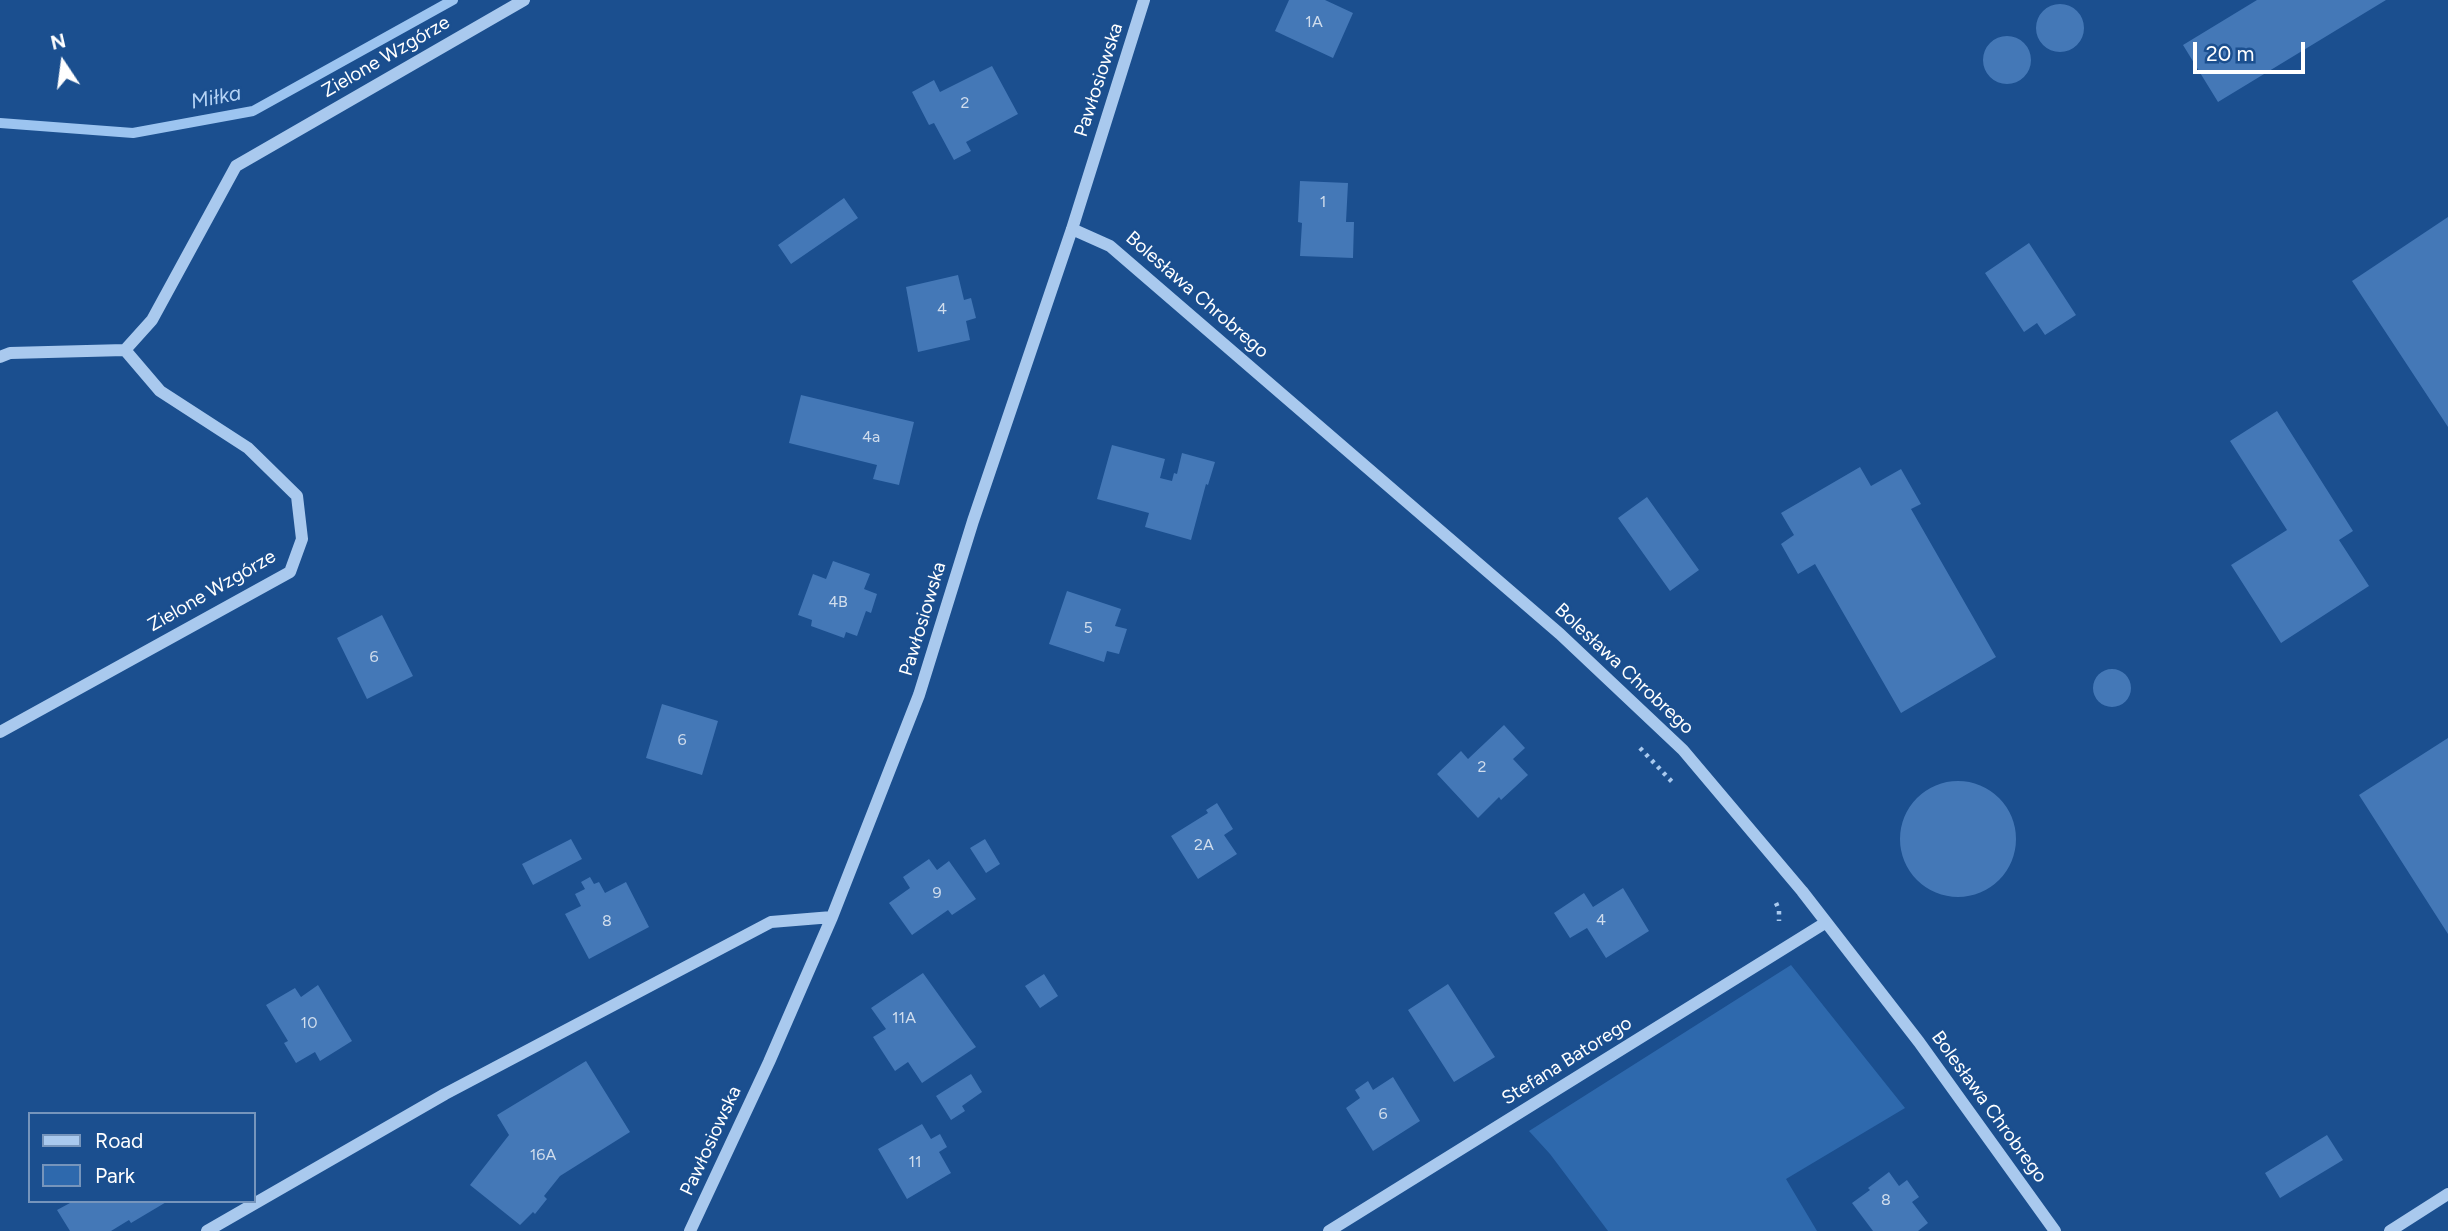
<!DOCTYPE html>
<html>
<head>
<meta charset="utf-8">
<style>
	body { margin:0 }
	#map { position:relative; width:2448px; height:1231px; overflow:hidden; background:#1b4f8f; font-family:Figtree,sans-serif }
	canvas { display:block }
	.legend { position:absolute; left:28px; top:1112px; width:228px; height:91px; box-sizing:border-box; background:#1b4f8f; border:2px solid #7695bc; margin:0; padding:9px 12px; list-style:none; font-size:21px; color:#fff }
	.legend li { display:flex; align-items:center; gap:14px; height:35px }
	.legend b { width:35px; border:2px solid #7695bc }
	.north { position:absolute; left:28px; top:28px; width:70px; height:70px; -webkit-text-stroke:5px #1b4f8f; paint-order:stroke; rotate:347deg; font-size:19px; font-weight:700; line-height:28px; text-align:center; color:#fff }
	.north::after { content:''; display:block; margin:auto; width:24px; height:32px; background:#fff; clip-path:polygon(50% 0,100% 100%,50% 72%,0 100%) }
	.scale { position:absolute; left:2193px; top:42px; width:112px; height:32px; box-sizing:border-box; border:4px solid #fff; border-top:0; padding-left:9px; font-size:21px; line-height:24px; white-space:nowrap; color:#fff; -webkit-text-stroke:5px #1b4f8f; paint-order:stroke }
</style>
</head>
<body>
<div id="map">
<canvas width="2448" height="1231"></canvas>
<ul class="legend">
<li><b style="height:9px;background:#a9c9ee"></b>Road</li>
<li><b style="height:19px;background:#2e69ad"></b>Park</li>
</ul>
<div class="north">N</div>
<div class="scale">20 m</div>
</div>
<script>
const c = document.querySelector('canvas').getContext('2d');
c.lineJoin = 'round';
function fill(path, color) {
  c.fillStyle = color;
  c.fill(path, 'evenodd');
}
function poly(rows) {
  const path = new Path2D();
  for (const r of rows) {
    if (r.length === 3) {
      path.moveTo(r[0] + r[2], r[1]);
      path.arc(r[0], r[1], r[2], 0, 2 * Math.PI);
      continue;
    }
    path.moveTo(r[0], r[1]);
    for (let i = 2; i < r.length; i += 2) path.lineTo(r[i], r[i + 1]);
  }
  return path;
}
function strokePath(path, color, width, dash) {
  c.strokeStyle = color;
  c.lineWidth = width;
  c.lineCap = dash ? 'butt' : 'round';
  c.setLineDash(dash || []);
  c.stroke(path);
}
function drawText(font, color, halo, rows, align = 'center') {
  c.font = font + ' Figtree,sans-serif';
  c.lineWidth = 5;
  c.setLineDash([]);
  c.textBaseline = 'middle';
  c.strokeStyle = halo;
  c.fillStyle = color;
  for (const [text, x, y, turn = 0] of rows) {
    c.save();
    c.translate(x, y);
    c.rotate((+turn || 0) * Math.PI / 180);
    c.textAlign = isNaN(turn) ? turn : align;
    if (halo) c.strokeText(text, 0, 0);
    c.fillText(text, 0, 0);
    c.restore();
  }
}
fill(poly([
	[1791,965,1905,1108,1786,1179,1817,1231,1608,1231,1550,1154,1529,1131]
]), '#2e69ad');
strokePath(poly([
	[0,123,133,133,253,111,453,0]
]), '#9cc4f0', 10);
fill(poly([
	[1289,0,1325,0,1353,13,1333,58,1275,31],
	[2257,0,2386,0,2218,102,2183,45],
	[2060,28,24],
	[2007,60,24],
	[992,66,1018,114,966,142,971,151,954,160,934,123,929,125,912,92,934,80,940,92],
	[1300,181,1348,183,1346,222,1354,222,1353,258,1300,256,1302,223,1298,222],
	[844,198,858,218,791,264,778,245],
	[2448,217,2448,427,2352,281],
	[2029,243,2076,315,2045,335,2037,323,2024,332,1985,273],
	[958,275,964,300,971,298,976,318,966,321,970,340,918,352,906,287],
	[801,395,914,422,899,485,873,479,877,465,789,443],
	[2277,411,2353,531,2339,540,2369,586,2281,643,2231,565,2287,530,2230,441],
	[1112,445,1165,459,1160,478,1172,481,1174,473,1177,474,1182,453,1215,462,1208,485,1206,484,1191,540,1145,527,1149,513,1097,499],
	[1860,467,1871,486,1901,469,1921,504,1911,509,1996,657,1901,713,1815,564,1798,574,1781,544,1794,535,1781,513],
	[1647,497,1699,570,1670,591,1618,518],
	[833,561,870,574,864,589,877,594,871,613,866,611,857,636,846,632,844,638,811,626,812,620,798,615,813,574,826,579],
	[1067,591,1121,609,1115,626,1127,629,1119,654,1107,651,1104,662,1049,644],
	[382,615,413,676,367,699,337,638],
	[2112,688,19],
	[662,704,718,721,702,775,646,758],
	[1504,725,1525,748,1513,759,1528,775,1501,800,1499,797,1478,818,1437,774,1461,751,1468,759],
	[2448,738,2448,934,2359,795],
	[1958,839,58],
	[1217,803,1233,829,1224,835,1237,854,1198,879,1171,836,1208,813,1206,810],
	[571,839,582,859,533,885,522,864],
	[985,839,1000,864,986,873,970,848],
	[929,859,937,870,949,861,976,899,952,915,948,910,912,935,889,903,910,888,903,877],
	[590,877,594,884,599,882,605,893,626,882,649,927,589,959,565,914,581,906,575,894,585,889,581,882],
	[1623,888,1649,931,1606,958,1587,928,1570,938,1554,913,1584,893,1593,907],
	[923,973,976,1047,922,1083,908,1062,895,1071,882,1051,873,1037,886,1029,871,1008],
	[1044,974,1058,996,1040,1008,1025,986],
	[1448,984,1495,1057,1454,1082,1408,1010],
	[318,985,352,1041,320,1061,315,1052,296,1063,284,1043,288,1041,266,1005,295,988,301,997],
	[586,1061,630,1132,560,1176,544,1196,547,1199,535,1214,533,1212,520,1225,470,1185,509,1135,497,1115],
	[971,1074,982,1092,962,1106,965,1111,951,1120,936,1096],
	[1393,1077,1420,1121,1373,1151,1346,1108,1360,1098,1355,1090,1368,1081,1373,1090],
	[922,1124,931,1139,940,1134,947,1147,939,1152,951,1173,907,1199,878,1149],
	[2327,1135,2343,1160,2280,1198,2265,1173],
	[1889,1172,1899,1186,1907,1180,1919,1197,1912,1202,1928,1223,1918,1231,1873,1231,1852,1203,1870,1190,1868,1188],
	[69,1201,168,1201,131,1223,129,1220,111,1231,70,1231,57,1210,70,1203]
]), '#4478b7');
strokePath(poly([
	[1640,748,1675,785],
	[1776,903,1779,910,1779,921]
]), '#a9c9ee', 4.5, [3.5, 5]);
strokePath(poly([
	[1072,229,1110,246,1560,634,1683,750,1802,891,1919,1042,2055,1231],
	[0,357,10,353,125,350,152,320,236,166,524,0],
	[0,732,290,572,302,539,297,496,248,448,160,391,125,350],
	[207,1231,445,1094,771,922,832,917],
	[690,1231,769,1062,832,917,919,695,973,521,1072,229,1144,0],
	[1329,1231,1825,923],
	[2390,1231,2448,1194]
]), '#a9c9ee', 12);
drawText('16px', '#d0dded', null, [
	["1A",1314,22],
	["2",965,103],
	["1",1323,202],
	["4",942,309],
	["4a",871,437],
	["4B",838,602],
	["5",1088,628],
	["6",374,657],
	["6",682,740],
	["2",1482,767],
	["2A",1204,845],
	["9",937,893],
	["4",1601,920],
	["8",607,921],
	["11A",904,1018],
	["10",309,1023],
	["6",1383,1114],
	["16A",543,1155],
	["11",915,1162],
	["8",1886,1200]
]);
drawText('19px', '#fff', '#1b4f8f', [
	["Zielone Wzgórze",386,57,-30],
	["Pawłosiowska",1099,80,-72],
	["Bolesława Chrobrego",1197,295,41],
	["Zielone Wzgórze",212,591,-30],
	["Pawłosiowska",923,619,-73],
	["Bolesława Chrobrego",1624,669,43],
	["Stefana Batorego",1567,1061,-32],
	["Bolesława Chrobrego",1989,1107,54],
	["Pawłosiowska",711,1141,-65]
]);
drawText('italic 21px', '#b5d3f5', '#1b4f8f', [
	["Miłka",216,98,-11]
]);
</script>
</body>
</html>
